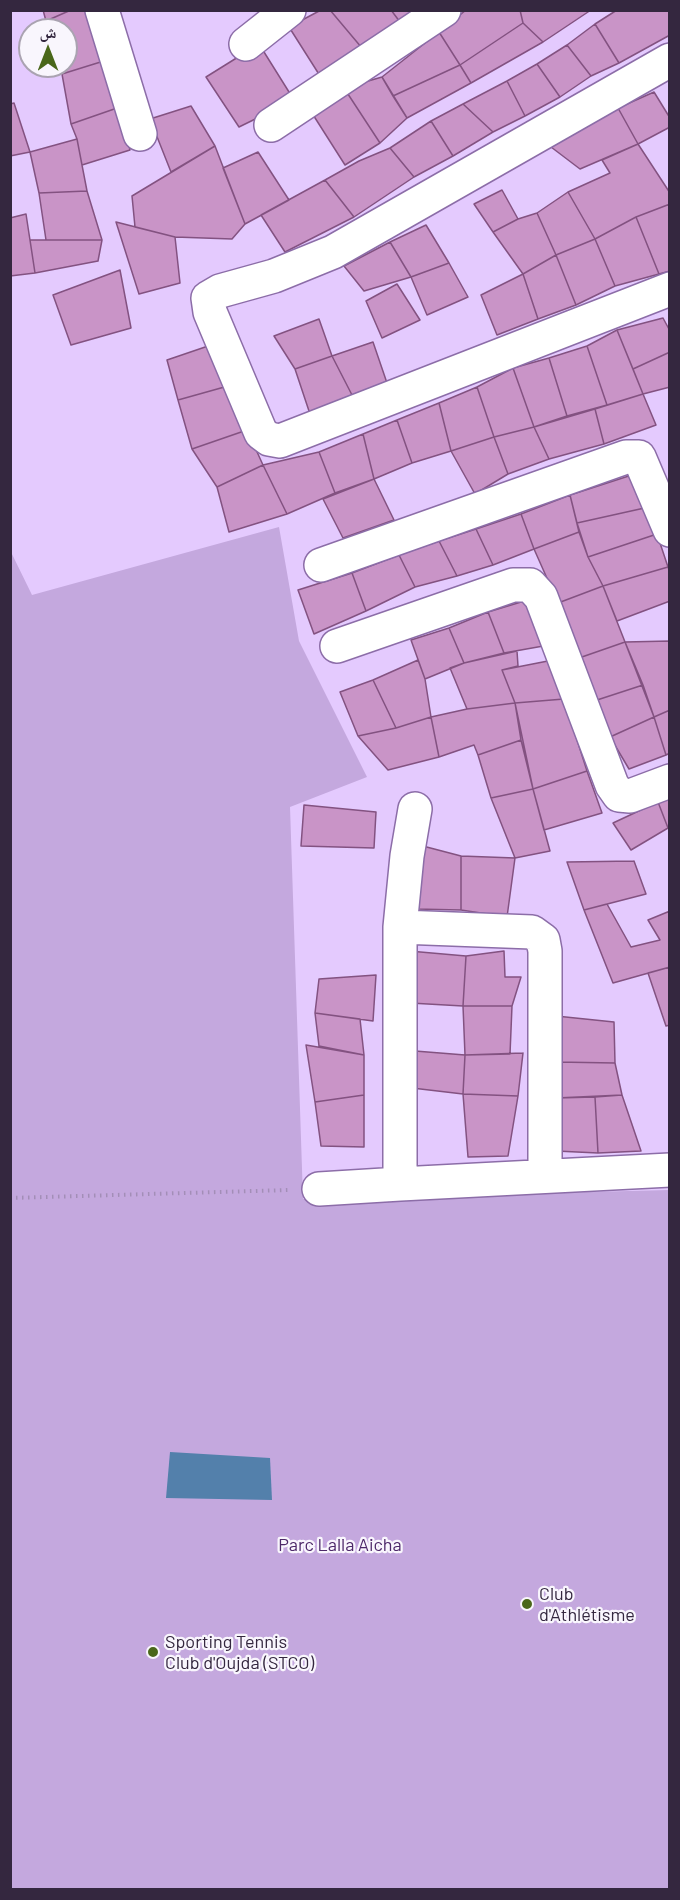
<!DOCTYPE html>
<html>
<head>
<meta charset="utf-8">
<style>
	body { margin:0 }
	#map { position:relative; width:680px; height:1900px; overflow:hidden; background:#e4cafe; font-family:Barlow,"Noto Naskh Arabic",sans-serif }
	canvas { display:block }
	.frame { position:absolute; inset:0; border:12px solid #34273f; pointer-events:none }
	.north { position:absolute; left:18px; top:18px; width:60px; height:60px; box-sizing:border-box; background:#f9f6fd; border:2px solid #aaa3b1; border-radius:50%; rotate:0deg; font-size:16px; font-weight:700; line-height:24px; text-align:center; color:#34273f }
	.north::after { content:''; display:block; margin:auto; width:21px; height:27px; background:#4a671a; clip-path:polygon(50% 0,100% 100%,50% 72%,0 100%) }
</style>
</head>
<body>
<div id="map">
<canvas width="680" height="1900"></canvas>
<div class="frame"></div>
<div class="north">ش</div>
</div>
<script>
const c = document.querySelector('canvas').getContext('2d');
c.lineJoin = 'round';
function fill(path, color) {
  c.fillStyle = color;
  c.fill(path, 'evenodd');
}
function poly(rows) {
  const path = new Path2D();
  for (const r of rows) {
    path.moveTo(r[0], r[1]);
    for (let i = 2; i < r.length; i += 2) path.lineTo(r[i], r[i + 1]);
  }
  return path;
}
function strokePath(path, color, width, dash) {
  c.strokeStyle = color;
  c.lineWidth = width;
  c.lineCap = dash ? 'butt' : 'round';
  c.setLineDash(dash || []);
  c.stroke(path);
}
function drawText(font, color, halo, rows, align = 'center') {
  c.font = font + ' Barlow,sans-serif';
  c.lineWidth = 4.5;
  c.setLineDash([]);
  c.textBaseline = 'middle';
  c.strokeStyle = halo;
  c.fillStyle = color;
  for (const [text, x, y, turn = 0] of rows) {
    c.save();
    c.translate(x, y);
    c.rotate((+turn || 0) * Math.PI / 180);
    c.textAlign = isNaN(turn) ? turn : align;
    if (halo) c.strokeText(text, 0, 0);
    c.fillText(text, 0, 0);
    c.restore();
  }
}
fill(poly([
	[279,527,299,641,367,777,290,807,303,1199,669,1190,669,1889,11,1889,10,550,32,595]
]), '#c4a8de');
fill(poly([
	[170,1452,270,1458,272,1500,166,1498]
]), '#5380ab');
const building = poly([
	[43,10,71,10,46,21,43,10],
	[71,10,89,10,107,60,62,74,60,66,66,66,66,30,49,30,46,21,71,10],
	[321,10,330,10,367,54,322,79,289,27,321,10],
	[330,10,391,10,406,30,367,54,330,10],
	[391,10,433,10,406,30,391,10],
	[466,10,520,10,523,23,460,65,439,32,466,10],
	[520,10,591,10,543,42,523,23,520,10],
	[617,10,670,10,670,35,619,63,595,24,617,10],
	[523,23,543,42,471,83,460,65,523,23],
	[595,24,619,63,591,76,567,45,595,24],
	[439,32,460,65,393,96,382,77,439,32],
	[259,44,294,100,239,127,206,77,259,44],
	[567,45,591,76,560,97,537,64,567,45],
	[107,60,120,107,71,124,62,74,107,60],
	[537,64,560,97,525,116,507,81,537,64],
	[460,65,471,83,407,118,393,96,460,65],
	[382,77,407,118,380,143,344,88,382,77],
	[507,81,525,116,493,132,463,104,507,81],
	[344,88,380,143,345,165,310,110,344,88],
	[654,92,670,118,670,127,638,144,618,108,654,92],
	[14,103,30,152,10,156,10,104,14,103],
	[463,104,493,132,453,156,431,121,463,104],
	[191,106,215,146,171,172,150,119,191,106],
	[120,107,130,150,82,165,77,139,71,124,120,107],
	[618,108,638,144,580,169,551,147,618,108],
	[431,121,453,156,414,177,390,148,431,121],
	[77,139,87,191,39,193,30,152,77,139],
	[638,144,670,193,670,204,636,217,595,239,568,192,610,173,602,160,638,144],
	[215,146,245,224,232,239,175,237,135,227,132,196,215,146],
	[390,148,414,177,354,217,325,180,359,161,390,148],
	[258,152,289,200,245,224,223,168,258,152],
	[325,180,354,217,285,252,261,215,325,180],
	[502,190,518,219,493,232,474,204,502,190],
	[87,191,102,240,46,240,39,193,87,191],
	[568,192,595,239,556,255,537,213,568,192],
	[670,204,670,271,659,274,636,217,670,204],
	[537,213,556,255,523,274,493,232,518,219,537,213],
	[26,214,35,273,10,276,10,218,26,214],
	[636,217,659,274,615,286,595,239,636,217],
	[116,222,175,237,180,283,139,294,116,222],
	[426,225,449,263,411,277,390,242,426,225],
	[595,239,615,286,576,305,556,255,595,239],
	[30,240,102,240,98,261,35,273,30,240],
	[390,242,411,277,364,291,344,266,390,242],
	[556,255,576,305,538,319,523,274,556,255],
	[449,263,468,297,427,315,411,277,449,263],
	[120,270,131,328,71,345,53,295,120,270],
	[523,274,538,319,497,335,481,295,523,274],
	[397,284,420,320,382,338,366,301,397,284],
	[663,318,670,331,670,352,633,369,617,330,663,318],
	[319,319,332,356,295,369,274,336,319,319],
	[617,330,643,394,607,405,587,346,617,330],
	[373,342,387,383,352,395,332,356,373,342],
	[214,344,228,386,178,400,167,360,214,344],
	[587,346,607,405,567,416,549,358,587,346],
	[670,352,670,387,643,394,633,369,670,352],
	[332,356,352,395,310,414,295,369,332,356],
	[549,358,567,416,534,427,513,368,549,358],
	[513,368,534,427,494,437,477,387,513,368],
	[228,386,247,430,192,449,178,400,228,386],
	[477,387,494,437,451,451,439,403,477,387],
	[643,394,656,425,604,444,595,409,643,394],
	[439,403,451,451,412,463,397,420,439,403],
	[595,409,604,444,549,459,534,427,595,409],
	[397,420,412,463,374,479,363,434,397,420],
	[534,427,549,459,508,474,494,437,534,427],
	[247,430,263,465,217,487,192,449,247,430],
	[363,434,374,479,335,493,319,452,363,434],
	[494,437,508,474,475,494,451,451,494,437],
	[319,452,335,493,287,514,263,465,319,452],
	[263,465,287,514,229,532,217,487,263,465],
	[638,473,649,507,577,523,570,495,638,473],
	[374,479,394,520,343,538,323,499,374,479],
	[570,495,579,532,534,549,521,514,570,495],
	[649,507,657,534,588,557,577,523,649,507],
	[521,514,534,549,493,565,476,529,521,514],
	[476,529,493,565,457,576,439,541,476,529],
	[579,532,588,557,603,586,558,603,534,549,579,532],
	[657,534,668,567,603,586,588,557,657,534],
	[439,541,457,576,415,587,399,555,439,541],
	[399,555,415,587,366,611,352,573,399,555],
	[668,567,670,573,670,601,617,621,603,586,668,567],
	[352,573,366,611,314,634,298,590,352,573],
	[603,586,625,642,579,658,558,603,603,586],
	[531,599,549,645,504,653,488,612,531,599],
	[488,612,504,653,464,663,449,628,488,612],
	[449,628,464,663,425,679,411,640,449,628],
	[670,641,670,710,654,717,625,642,670,641],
	[625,642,643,685,594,701,579,658,625,642],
	[517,651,518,666,502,670,515,703,467,709,450,668,464,663,517,651],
	[418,660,425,679,431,717,396,728,373,680,418,660],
	[553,660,564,699,515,703,502,670,553,660],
	[373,680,396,728,358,736,340,692,373,680],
	[643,685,654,717,610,737,594,701,643,685],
	[564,699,587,771,533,789,515,703,564,699],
	[515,703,521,740,478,755,474,745,439,757,431,717,467,709,515,703],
	[670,710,670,753,666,755,654,717,670,710],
	[431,717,439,757,388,770,358,736,396,728,431,717],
	[654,717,666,755,629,769,610,737,654,717],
	[521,740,533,789,491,798,478,755,521,740],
	[587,771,602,813,544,830,533,789,587,771],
	[533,789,550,851,515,858,491,798,533,789],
	[670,798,670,827,668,828,658,802,670,798],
	[658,802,668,828,631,850,613,823,658,802],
	[304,805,376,812,374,848,301,846,304,805],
	[419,845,461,856,461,910,415,909,419,845],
	[461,856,515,858,507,917,461,910,461,856],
	[634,861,646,894,584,910,567,862,634,861],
	[607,904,631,947,660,940,648,920,670,911,670,967,613,983,584,910,607,904],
	[409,951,466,956,463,1006,410,1003,409,951],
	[504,951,505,977,521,977,512,1006,463,1006,466,956,504,951],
	[670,967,670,1025,666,1026,648,973,670,967],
	[376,975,373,1021,315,1013,319,979,376,975],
	[463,1006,512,1006,510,1054,465,1055,463,1006],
	[315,1013,360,1019,364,1055,319,1046,315,1013],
	[556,1016,614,1022,615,1063,556,1062,556,1016],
	[306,1045,364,1055,364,1095,315,1102,306,1045],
	[415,1051,465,1055,463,1094,412,1088,415,1051],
	[523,1053,518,1096,463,1094,465,1055,523,1053],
	[556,1062,615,1063,622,1095,556,1098,556,1062],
	[463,1094,518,1096,508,1156,468,1157,463,1094],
	[364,1095,364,1147,321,1146,315,1102,364,1095],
	[622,1095,641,1151,598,1153,595,1097,622,1095],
	[595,1097,598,1153,556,1151,556,1098,595,1097]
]);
fill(building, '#c994c7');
strokePath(building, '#835281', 1.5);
const minor = poly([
	[102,10,140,134],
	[246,44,289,10],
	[670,60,333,252,274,276,220,291,208,298,210,312,261,433,269,439,280,441,670,289],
	[271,125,444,10],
	[321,565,626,457,639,457,670,530],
	[337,646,513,585,530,585,541,597,612,785,619,795,630,796,670,781],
	[400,927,407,856,415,809],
	[400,1184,400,927,532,932,543,940,545,951,545,1176],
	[319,1189,400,1184,670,1170]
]);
strokePath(minor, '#8c6da8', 36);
strokePath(poly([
	[10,1198,289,1190]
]), '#a38eb7', 4, [1.5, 4.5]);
strokePath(minor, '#fff', 33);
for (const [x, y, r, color] of [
	[527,1604,6,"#4a671a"],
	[153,1652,6,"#4a671a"]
]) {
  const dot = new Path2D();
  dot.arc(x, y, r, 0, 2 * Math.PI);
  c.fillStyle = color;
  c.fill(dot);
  strokePath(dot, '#f9f6fd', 2);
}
drawText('18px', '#4d2869', '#f9f6fd', [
	["Parc Lalla Aicha",340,1545]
]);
drawText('18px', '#34273f', '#f9f6fd', [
	["Club",539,1594],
	["d'Athlétisme",539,1615],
	["Sporting Tennis",165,1642],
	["Club d'Oujda (STCO)",165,1663]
], 'left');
</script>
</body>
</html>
